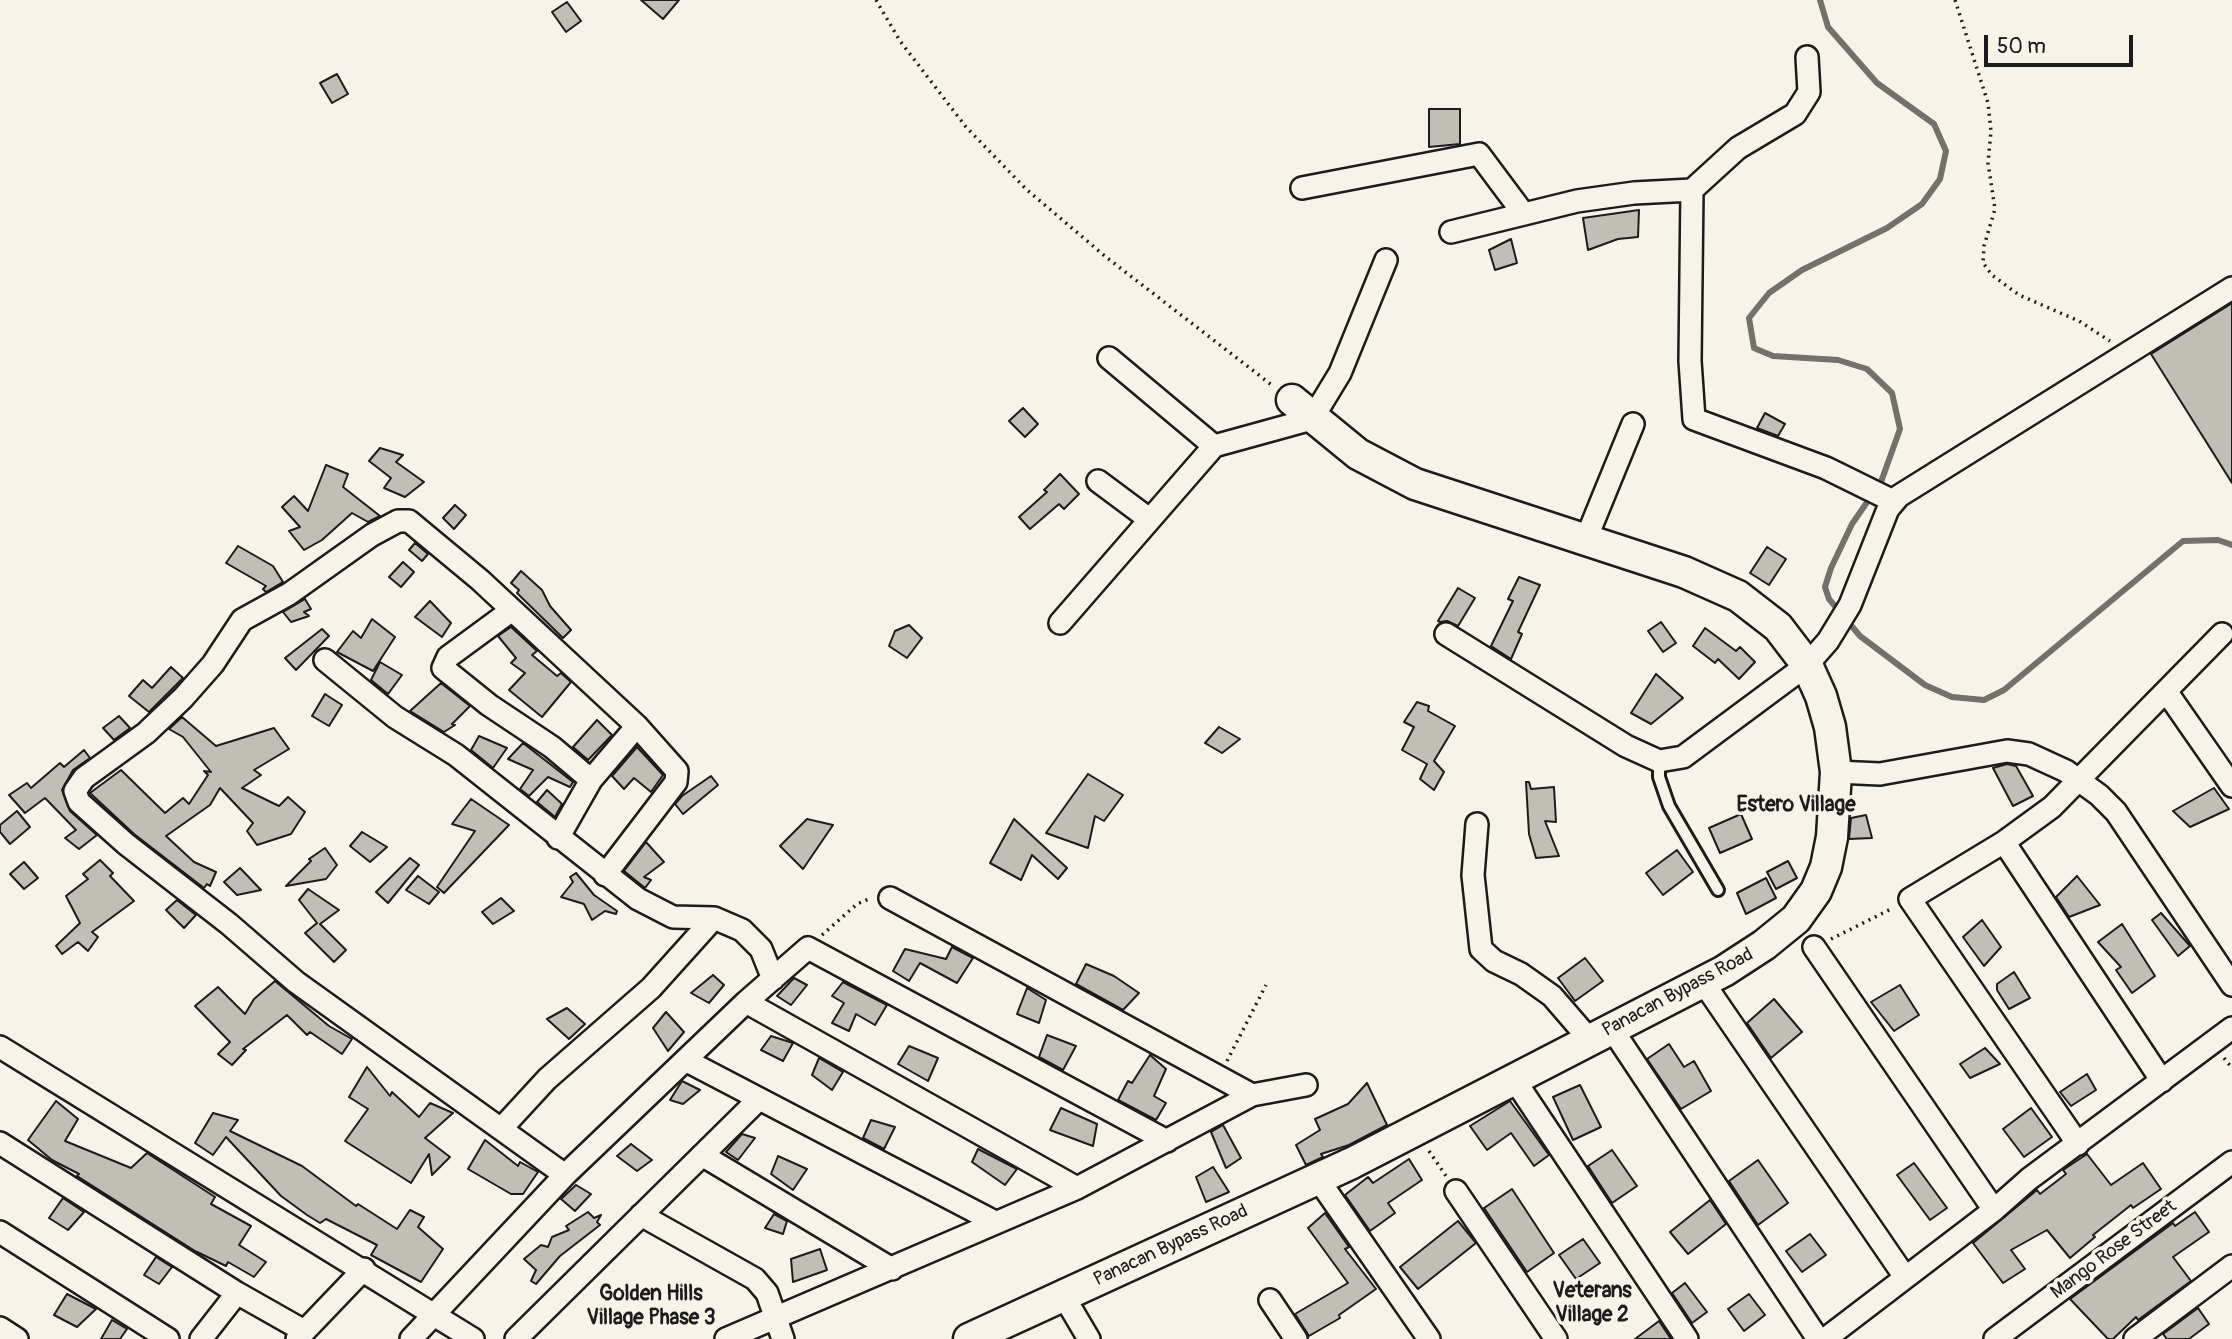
<!DOCTYPE html>
<html>
<head>
<meta charset="utf-8">
<style>
	body { margin:0 }
	#map { position:relative; width:2232px; height:1339px; overflow:hidden; background:#f7f3e8; font-family:Pangolin,sans-serif }
	canvas { display:block }
	.scale { position:absolute; left:1984px; top:35px; width:149px; height:32px; box-sizing:border-box; border:4px solid #1c1c1c; border-top:0; padding-left:9px; font-size:21px; line-height:24px; white-space:nowrap; color:#1c1c1c; -webkit-text-stroke:5px #f7f3e8; paint-order:stroke }
</style>
</head>
<body>
<div id="map">
<canvas width="2232" height="1339"></canvas>
<div class="scale">50 m</div>
</div>
<script>
const c = document.querySelector('canvas').getContext('2d');
c.lineJoin = 'round';
function poly(rows) {
  const path = new Path2D();
  for (const r of rows) {
    path.moveTo(r[0], r[1]);
    for (let i = 2; i < r.length; i += 2) path.lineTo(r[i], r[i + 1]);
  }
  return path;
}
function strokePath(path, color, width, dash) {
  c.strokeStyle = color;
  c.lineWidth = width;
  c.lineCap = dash ? 'butt' : 'round';
  c.setLineDash(dash || []);
  c.stroke(path);
}
function fill(path, color) {
  c.fillStyle = color;
  c.fill(path, 'evenodd');
}
function drawText(font, color, halo, rows, align = 'center') {
  c.font = font + ' Pangolin,sans-serif';
  c.lineWidth = 7;
  c.setLineDash([]);
  c.textBaseline = 'middle';
  c.strokeStyle = halo;
  c.fillStyle = color;
  for (const [text, x, y, turn = 0] of rows) {
    c.save();
    c.translate(x, y);
    c.rotate((+turn || 0) * Math.PI / 180);
    c.textAlign = isNaN(turn) ? turn : align;
    if (halo) c.strokeText(text, 0, 0);
    c.fillText(text, 0, 0);
    c.restore();
  }
}
strokePath(poly([
	[1820,0,1828,27,1877,83,1934,124,1946,151,1940,179,1922,204,1887,228,1802,270,1769,293,1749,318,1754,348,1773,356,1838,360,1867,369,1892,393,1900,429,1881,482,1852,524,1831,568,1825,587,1829,599,1860,636,1925,685,1952,697,1984,700,2004,690,2183,541,2218,540,2232,545]
]), '#72716c', 6);
const building = poly([
	[641,0,679,0,663,19,641,0],
	[567,2,581,21,566,32,552,12,567,2],
	[337,74,348,94,332,103,320,83,337,74],
	[1429,109,1460,109,1460,144,1429,147,1429,109],
	[1639,210,1638,237,1618,239,1588,250,1583,218,1639,210],
	[1511,239,1517,263,1495,270,1489,250,1511,239],
	[2232,303,2232,483,2151,354,2232,303],
	[1023,408,1038,424,1025,437,1009,421,1023,408],
	[1765,413,1785,424,1778,436,1757,428,1765,413],
	[380,448,403,455,396,462,424,482,405,497,384,488,391,478,369,461,380,448],
	[326,465,348,474,343,487,380,516,368,522,352,513,322,540,304,550,289,531,300,527,282,507,294,496,308,511,326,465],
	[1060,474,1079,494,1064,509,1059,504,1030,529,1019,517,1047,492,1044,490,1060,474],
	[455,505,466,515,454,529,443,518,455,505],
	[415,543,428,554,422,561,409,550,415,543],
	[238,546,273,566,283,582,266,592,263,589,266,586,226,563,238,546],
	[1767,547,1786,559,1769,585,1750,573,1767,547],
	[403,562,414,572,401,587,389,577,403,562],
	[521,571,542,590,550,606,571,630,563,638,517,593,519,590,511,583,521,571],
	[1519,577,1540,585,1518,632,1522,634,1511,659,1491,646,1513,601,1508,599,1519,577],
	[1458,588,1475,598,1458,626,1447,621,1440,622,1438,621,1458,588],
	[305,599,311,609,304,612,309,616,291,622,283,612,305,599],
	[430,601,451,623,442,637,415,617,430,601],
	[372,619,395,637,373,671,337,652,353,631,361,638,372,619],
	[1661,622,1676,643,1663,652,1648,631,1661,622],
	[909,625,922,638,907,658,889,646,895,631,909,625],
	[511,627,537,651,532,655,557,676,561,673,571,682,542,717,509,690,525,673,511,663,516,658,498,636,511,627],
	[1705,628,1736,651,1740,647,1755,662,1739,679,1718,659,1715,663,1693,646,1705,628],
	[322,629,329,636,296,670,285,658,322,629],
	[380,662,402,675,388,694,371,680,380,662],
	[171,667,183,678,149,712,129,696,143,680,152,688,171,667],
	[1656,674,1683,698,1651,724,1631,713,1656,674],
	[441,683,470,706,452,724,455,725,444,732,410,711,441,683],
	[325,694,342,705,329,726,312,716,325,694],
	[1417,702,1429,706,1428,711,1455,726,1434,761,1444,772,1434,790,1420,779,1427,764,1402,750,1414,727,1404,722,1417,702],
	[119,716,130,728,114,740,103,728,119,716],
	[182,717,216,746,274,728,289,749,254,770,261,775,242,788,279,806,288,797,305,812,291,834,257,845,247,831,253,823,220,788,210,805,166,836,194,862,216,872,210,886,207,884,204,888,134,834,90,793,121,770,165,813,183,798,189,804,208,775,204,771,211,772,183,737,169,729,182,717],
	[597,720,612,735,588,760,573,747,597,720],
	[1219,727,1240,739,1222,753,1205,743,1219,727],
	[479,736,507,748,493,768,471,750,479,736],
	[523,743,573,782,570,787,548,777,529,796,520,789,533,770,508,759,523,743],
	[637,747,663,775,651,792,634,778,624,789,612,776,637,747],
	[84,750,90,758,73,770,62,790,70,811,97,835,79,849,65,838,76,830,45,798,25,813,9,795,27,783,31,788,60,763,64,767,84,750],
	[2007,764,2016,766,2033,796,2013,806,1993,768,2007,764],
	[1088,774,1123,795,1104,821,1095,816,1088,848,1046,833,1088,774],
	[711,776,718,785,683,814,675,804,682,796,711,776],
	[1526,782,1529,782,1531,789,1554,787,1556,822,1545,821,1559,856,1536,858,1529,834,1526,782],
	[2214,788,2229,809,2190,827,2173,811,2214,788],
	[547,790,562,804,555,817,537,802,547,790],
	[471,799,509,825,444,893,437,887,475,831,452,824,471,799],
	[17,811,30,827,10,844,0,832,0,825,17,811],
	[1741,814,1752,839,1720,853,1709,828,1741,814],
	[1866,815,1872,838,1849,839,1851,818,1866,815],
	[807,819,833,825,803,869,780,846,807,819],
	[1014,819,1067,868,1058,879,1032,855,1021,880,990,863,1014,819],
	[362,832,387,847,370,862,350,846,362,832],
	[646,842,664,862,644,877,651,880,645,888,624,871,646,842],
	[325,848,337,865,326,879,286,886,311,861,309,859,325,848],
	[1677,850,1693,872,1663,895,1646,873,1677,850],
	[410,858,419,865,388,903,376,892,410,858],
	[100,860,113,873,110,876,134,901,92,932,98,937,88,951,78,942,62,954,56,946,80,923,66,896,88,879,83,874,100,860],
	[1788,861,1797,878,1776,889,1767,872,1788,861],
	[24,862,38,878,24,889,10,874,24,862],
	[240,868,261,890,237,895,224,882,240,868],
	[576,873,594,895,617,911,616,914,605,911,592,920,584,904,561,897,573,882,570,877,576,873],
	[418,876,439,892,429,904,406,890,418,876],
	[2077,876,2100,905,2069,917,2056,897,2077,876],
	[1766,878,1776,898,1746,914,1737,893,1766,878],
	[308,889,339,910,320,924,346,950,334,962,305,933,317,923,299,900,308,889],
	[501,898,514,911,493,924,482,912,501,898],
	[177,900,196,915,184,928,166,910,177,900],
	[2161,913,2190,946,2178,956,2152,920,2161,913],
	[1982,920,2001,947,1984,966,1963,937,1982,920],
	[2122,924,2155,976,2132,993,2116,970,2121,967,2098,942,2122,924],
	[952,947,973,958,957,983,920,963,909,981,893,971,905,949,946,959,952,947],
	[1585,958,1603,981,1575,1001,1558,978,1585,958],
	[1086,964,1114,976,1139,993,1123,1010,1076,984,1086,964],
	[2014,972,2030,998,2009,1009,1997,990,1997,984,2014,972],
	[713,975,724,985,709,1003,691,993,713,975],
	[794,978,807,985,791,1005,777,996,794,978],
	[275,981,329,1026,352,1039,342,1054,310,1032,307,1035,287,1015,243,1049,246,1050,232,1065,218,1054,230,1042,195,1006,218,987,245,1014,254,999,275,981],
	[843,982,887,1005,875,1025,856,1014,849,1031,832,1023,844,1003,832,996,843,982],
	[1900,985,1919,1015,1894,1031,1871,1002,1900,985],
	[1027,988,1046,1000,1039,1023,1017,1014,1027,988],
	[1774,999,1802,1032,1771,1058,1747,1023,1774,999],
	[567,1008,585,1024,569,1039,547,1019,567,1008],
	[666,1012,684,1032,668,1051,653,1028,666,1012],
	[1047,1035,1076,1046,1063,1070,1039,1057,1047,1035],
	[771,1036,793,1043,783,1061,761,1050,771,1036],
	[1669,1044,1684,1067,1694,1061,1711,1091,1681,1109,1647,1059,1669,1044],
	[909,1046,938,1058,928,1081,898,1064,909,1046],
	[1985,1048,2000,1064,1970,1078,1960,1064,1985,1048],
	[1150,1055,1166,1069,1154,1096,1166,1103,1156,1120,1118,1100,1128,1081,1132,1083,1150,1055],
	[819,1058,843,1072,832,1090,812,1075,819,1058],
	[367,1067,390,1096,392,1092,419,1117,430,1103,453,1113,425,1138,450,1157,432,1175,429,1154,411,1183,345,1141,368,1109,349,1097,367,1067],
	[2087,1074,2096,1090,2071,1106,2060,1092,2087,1074],
	[682,1081,700,1090,683,1104,670,1100,682,1081],
	[1367,1083,1387,1125,1349,1145,1321,1154,1323,1157,1306,1165,1296,1145,1320,1130,1315,1119,1348,1104,1367,1083],
	[1580,1085,1601,1127,1573,1140,1553,1097,1580,1085],
	[56,1101,78,1119,65,1141,131,1168,147,1153,215,1197,211,1204,251,1226,239,1245,266,1262,254,1277,228,1262,226,1266,195,1251,77,1176,79,1174,52,1160,28,1140,56,1101],
	[1510,1101,1549,1155,1534,1166,1511,1133,1487,1150,1470,1126,1510,1101],
	[1061,1108,1097,1124,1093,1146,1050,1130,1061,1108],
	[2031,1108,2052,1137,2024,1157,2003,1129,2031,1108],
	[213,1113,238,1120,230,1131,302,1166,356,1206,358,1204,397,1229,410,1210,424,1217,418,1227,443,1249,421,1282,371,1255,377,1245,326,1219,320,1223,307,1215,281,1196,226,1137,213,1155,195,1143,213,1113],
	[871,1120,895,1127,884,1149,863,1138,871,1120],
	[1223,1125,1241,1158,1226,1168,1211,1132,1223,1125],
	[742,1134,755,1138,738,1160,726,1152,742,1134],
	[485,1140,518,1166,520,1162,538,1172,523,1194,511,1194,468,1169,485,1140],
	[631,1144,652,1160,637,1171,617,1156,631,1144],
	[978,1149,1017,1169,1005,1185,972,1162,978,1149],
	[1612,1150,1637,1186,1612,1203,1588,1166,1612,1150],
	[2087,1154,2111,1185,2143,1163,2161,1189,2133,1208,2131,1205,2093,1235,2095,1237,2070,1258,2047,1230,2011,1250,2025,1269,2003,1283,1973,1243,2037,1190,2040,1194,2066,1174,2063,1170,2087,1154],
	[778,1156,807,1169,793,1190,771,1174,778,1156],
	[1409,1159,1422,1180,1388,1203,1395,1213,1370,1231,1345,1195,1368,1177,1373,1183,1409,1159],
	[1758,1160,1788,1203,1758,1225,1729,1181,1758,1160],
	[1914,1163,1947,1208,1930,1220,1897,1175,1914,1163],
	[1213,1167,1229,1192,1206,1202,1196,1177,1213,1167],
	[576,1185,591,1194,575,1211,561,1199,576,1185],
	[1512,1189,1554,1253,1527,1272,1484,1208,1512,1189],
	[63,1198,84,1212,68,1230,49,1218,63,1198],
	[1710,1200,1726,1224,1688,1254,1670,1232,1710,1200],
	[588,1212,594,1218,601,1215,597,1222,600,1225,560,1256,536,1284,531,1281,536,1270,524,1259,541,1245,548,1247,552,1237,569,1230,566,1226,588,1212],
	[2195,1212,2209,1232,2173,1257,2191,1281,2138,1320,2136,1317,2113,1339,2108,1339,2070,1299,2173,1223,2175,1226,2195,1212],
	[1325,1213,1349,1247,1345,1249,1376,1289,1339,1315,1340,1318,1309,1336,1295,1314,1348,1283,1308,1228,1325,1213],
	[774,1214,787,1221,783,1234,765,1228,774,1214],
	[1458,1221,1476,1243,1418,1289,1400,1267,1458,1221],
	[1810,1234,1826,1255,1802,1272,1786,1251,1810,1234],
	[1583,1239,1600,1263,1576,1279,1559,1255,1583,1239],
	[820,1249,827,1270,793,1282,791,1259,820,1249],
	[156,1257,172,1267,159,1284,144,1275,156,1257],
	[1685,1283,1707,1312,1692,1323,1672,1293,1685,1283],
	[67,1294,96,1309,77,1327,54,1315,67,1294],
	[1749,1294,1765,1315,1744,1331,1728,1309,1749,1294],
	[2198,1308,2209,1324,2189,1339,2167,1339,2163,1334,2198,1308],
	[112,1320,127,1329,120,1339,101,1339,112,1320],
	[1659,1321,1671,1339,1635,1339,1659,1321]
]);
fill(building, '#c0beb5');
strokePath(building, '#1c1c1c', 2);
const service = poly([
	[1659,761,1659,777,1669,806,1718,890]
]);
const minor = poly([
	[1807,57,1809,92,1795,114,1738,148,1692,190,1690,361,1694,419,1826,468,1893,501],
	[1302,188,1479,154,1523,213],
	[1451,232,1577,201,1634,193,1692,190],
	[1109,358,1214,446],
	[1098,481,1149,519],
	[1586,539,1633,424],
	[512,610,448,657,443,668,489,705,552,747,591,780],
	[1060,623,1214,446,1312,419,1340,373,1386,260],
	[1446,634,1626,746,1659,761,1683,757,1807,665,1828,641,1850,605,1888,509,1899,496,2232,288],
	[325,660,395,717,456,755,638,899,673,917,714,918,742,930,761,949,773,979],
	[2166,691,2232,786],
	[1836,772,1880,774,2007,751,2029,754,2066,771,2099,795,2116,812,2232,985],
	[1477,824,1473,875,1481,949,1494,961,1521,974,1552,996,1590,1040],
	[558,838,591,780,637,726],
	[2004,842,2162,1081],
	[890,898,1252,1095],
	[1814,947,1994,1210],
	[1703,982,1905,1277],
	[746,1002,1077,1188],
	[1612,1029,1818,1339],
	[0,1047,473,1339],
	[687,1061,995,1222],
	[1514,1079,1687,1339],
	[501,1129,547,1079,651,988,714,918],
	[0,1143,237,1293,304,1331],
	[2078,1144,1910,899,2004,842,2052,807,2222,634],
	[702,1155,892,1269],
	[565,1175,296,982,229,924,126,844,79,802,75,791,84,778,146,733,183,698,213,664,242,620,289,594,372,535,398,521,409,521,480,580,637,726,677,771,676,782,605,875],
	[1318,1179,1429,1339],
	[1456,1191,1556,1339],
	[641,1215,755,1279,767,1293,783,1339],
	[0,1232,168,1339],
	[1063,1295,1089,1339],
	[1270,1300,1296,1339],
	[0,1328,17,1339],
	[201,1339,237,1293],
	[297,1339,364,1269],
	[411,1339,565,1175,746,1002,808,948,1167,1141],
	[516,1339,759,1099],
	[726,1339,1077,1188,1252,1095,1306,1085],
	[1825,1339,1994,1210,2029,1179,2232,1028],
	[1995,1339,2232,1162],
	[2135,1339,2232,1266]
]);
const secondary = poly([
	[969,1339,1352,1163,1724,971,1764,945,1796,919,1816,891,1826,867,1832,837,1836,772,1830,727,1821,696,1807,665,1778,627,1738,596,1684,572,1415,484,1358,454,1292,400]
]);
strokePath(service, '#1c1c1c', 16);
strokePath(minor, '#1c1c1c', 26);
strokePath(secondary, '#1c1c1c', 35);
strokePath(poly([
	[876,0,900,41,966,127,1026,189,1106,257,1273,386],
	[1955,0,1988,103,1991,131,1988,163,1995,209,1984,246,1983,263,1992,275,2019,295,2079,321,2110,341],
	[822,935,857,904,871,898],
	[1831,939,1893,908],
	[2224,1058,2232,1068],
	[1227,1061,1266,985],
	[1429,1151,1446,1176]
]), '#1c1c1c', 3.5, [2, 5]);
strokePath(service, '#f7f3e8', 10);
strokePath(minor, '#f7f3e8', 21);
strokePath(secondary, '#f7f3e8', 30);
drawText('19px', '#1c1c1c', '#f7f3e8', [
	["Panacan Bypass Road",1678,993,-28],
	["Panacan Bypass Road",1171,1246,-25],
	["Mango Rose Street",2114,1250,-37]
]);
drawText('bold 21px', '#1c1c1c', '#f7f3e8', [
	["Estero Village",1796,806],
	["Veterans",1592,1292],
	["Village 2",1592,1316],
	["Golden Hills",651,1295],
	["Village Phase 3",651,1319]
]);
</script>
</body>
</html>
